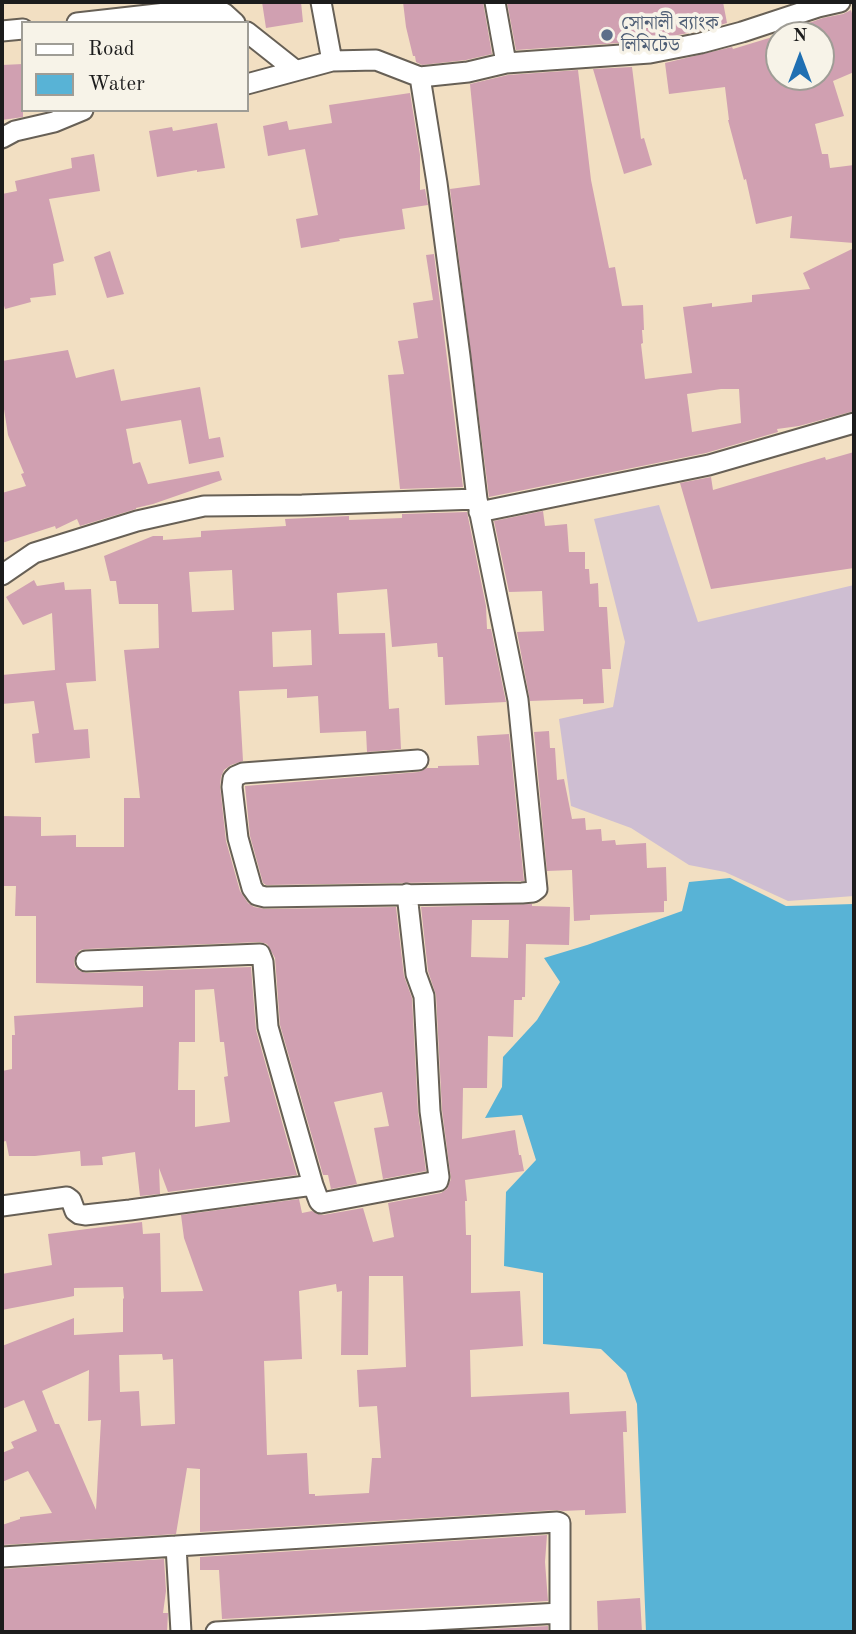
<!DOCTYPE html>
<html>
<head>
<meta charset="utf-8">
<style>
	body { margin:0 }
	#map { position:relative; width:856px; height:1634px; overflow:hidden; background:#f2dfc2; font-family:"Old Standard TT",serif }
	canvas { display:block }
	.frame { position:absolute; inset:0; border:4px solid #1c1c1c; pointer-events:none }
	.legend { position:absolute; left:21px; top:21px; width:228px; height:91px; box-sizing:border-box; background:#f7f3e8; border:2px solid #9f9d96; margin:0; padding:9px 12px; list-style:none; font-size:21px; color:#1c1c1c }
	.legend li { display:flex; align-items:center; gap:14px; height:35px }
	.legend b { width:35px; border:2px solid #9f9d96 }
	.north { position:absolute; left:765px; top:21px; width:70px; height:70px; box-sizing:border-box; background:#f7f3e8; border:2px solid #9f9d96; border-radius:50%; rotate:0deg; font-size:19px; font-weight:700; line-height:28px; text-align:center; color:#1c1c1c }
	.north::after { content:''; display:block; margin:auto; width:24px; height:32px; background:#1f6fb2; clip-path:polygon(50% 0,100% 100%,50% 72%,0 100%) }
</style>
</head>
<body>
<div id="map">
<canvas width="856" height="1634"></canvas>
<div class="frame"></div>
<ul class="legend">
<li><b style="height:9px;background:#fff"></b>Road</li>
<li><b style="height:19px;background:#58b3d6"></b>Water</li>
</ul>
<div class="north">N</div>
</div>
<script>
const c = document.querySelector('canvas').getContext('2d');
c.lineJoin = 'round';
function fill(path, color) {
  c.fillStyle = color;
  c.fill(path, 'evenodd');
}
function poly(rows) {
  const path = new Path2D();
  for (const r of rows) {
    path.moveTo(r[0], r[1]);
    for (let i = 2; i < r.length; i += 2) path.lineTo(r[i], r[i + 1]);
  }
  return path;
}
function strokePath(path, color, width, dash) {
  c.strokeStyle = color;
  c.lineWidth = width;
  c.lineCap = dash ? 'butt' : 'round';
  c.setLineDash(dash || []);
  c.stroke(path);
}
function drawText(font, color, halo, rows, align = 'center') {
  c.font = font + ' "Old Standard TT","Noto Serif Bengali",serif';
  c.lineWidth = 7;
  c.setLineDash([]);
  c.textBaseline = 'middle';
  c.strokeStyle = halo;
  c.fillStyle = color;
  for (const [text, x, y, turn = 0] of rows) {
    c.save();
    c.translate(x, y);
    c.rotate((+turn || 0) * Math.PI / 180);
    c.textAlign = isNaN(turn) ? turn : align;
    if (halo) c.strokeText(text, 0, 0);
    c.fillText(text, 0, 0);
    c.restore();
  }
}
fill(poly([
	[659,505,698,622,854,585,854,896,788,901,725,872,689,865,631,828,571,806,559,719,613,707,625,642,594,519]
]), '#cebed2');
fill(poly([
	[730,878,786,906,854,904,854,1632,646,1632,637,1404,626,1373,601,1349,543,1344,543,1273,504,1266,506,1192,536,1160,522,1115,485,1118,502,1087,503,1057,537,1020,560,982,544,958,587,945,682,911,689,882]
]), '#58b3d6');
fill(poly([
	[262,2,301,2,303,22,266,28],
	[403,2,483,2,492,54,466,60,422,65,416,62,415,56,413,56,406,27],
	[507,2,723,2,727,23,698,31,648,41,516,50],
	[851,10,854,20,854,72,833,81,844,116,815,124,822,154,828,154,830,168,854,165,854,243,790,238,792,216,756,224,746,179,744,180,728,120,729,120,725,87,669,94,665,63,732,47,733,49,779,35,779,77,821,77,821,35,783,35,783,32,823,18,843,14],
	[23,64,23,117,2,120,2,65],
	[632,67,641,139,644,138,652,165,624,174,593,69],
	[578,70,591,180,609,268,615,267,622,306,643,305,644,330,642,330,643,343,641,344,645,379,692,373,683,307,712,303,712,307,752,302,752,295,810,289,803,273,854,248,854,411,799,426,777,429,778,432,706,453,489,497,450,189,480,185,470,84,508,75],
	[721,389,739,389,741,423,692,432,687,394],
	[410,93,420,155,420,190,425,189,428,205,402,209,405,229,339,239,340,241,301,248,296,219,318,215,305,149,268,156,263,126,287,121,289,130,332,123,329,105],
	[217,123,225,168,197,172,197,170,157,177,149,131,172,127,173,131],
	[94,154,100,191,49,199,64,261,53,264,56,295,30,298,31,302,5,309,2,299,2,194,17,191,15,181,72,168,71,158],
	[110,251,124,294,107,298,94,257],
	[434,254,463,487,400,489,388,375,404,374,398,341,418,338,413,303,433,300,426,255],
	[68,350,76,378,114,369,121,401,200,387,209,439,220,437,224,457,189,464,181,420,126,429,133,464,140,462,148,484,219,471,222,480,153,504,136,508,136,509,80,526,77,519,56,529,55,526,2,543,2,493,26,486,21,474,24,473,8,435,2,396,2,361],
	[854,452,854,568,711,589,680,483,711,477,713,490,825,457,826,460],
	[543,511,545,526,567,524,569,552,585,552,585,569,589,569,590,584,598,583,599,607,607,607,611,669,602,669,604,703,583,704,583,699,530,701,517,632,544,631,542,591,509,592,494,521],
	[467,512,486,606,487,629,491,629,506,702,445,705,443,657,438,657,437,643,392,647,387,589,337,593,339,634,385,633,389,709,399,708,401,749,367,752,366,731,320,733,318,696,287,698,287,689,239,691,243,761,231,765,224,770,221,777,220,786,226,841,240,891,248,903,254,907,265,909,396,907,404,976,412,998,418,1112,426,1171,383,1179,374,1128,389,1126,382,1092,334,1102,357,1184,331,1189,328,1175,323,1175,280,1025,275,958,267,944,260,942,86,949,80,950,76,955,74,962,75,967,80,971,86,973,251,967,256,1030,297,1175,168,1192,159,1168,160,1194,140,1196,135,1152,102,1157,103,1165,81,1166,80,1151,35,1156,9,1156,6,1141,2,1142,2,1071,12,1069,12,1035,15,1035,14,1016,143,1007,143,986,36,983,36,916,15,916,16,886,2,886,2,816,41,817,41,836,76,835,76,847,124,847,124,798,140,798,124,650,159,648,158,604,119,604,116,581,110,581,104,556,153,536,163,536,163,540,201,537,201,531,286,526,285,519,349,516,349,520,402,518,402,514],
	[232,570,234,610,192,612,189,572],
	[311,630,312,665,273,667,272,632],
	[214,989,220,1042,224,1042,228,1076,224,1077,230,1122,195,1127,195,1090,178,1090,179,1042,195,1042,195,990],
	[34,580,37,586,64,582,65,590,91,589,96,681,66,683,74,730,88,729,90,758,35,763,32,734,39,733,34,701,2,704,2,675,55,670,52,613,23,625,6,597],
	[549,731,550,748,555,748,557,780,564,779,572,819,585,818,586,830,601,829,602,841,615,840,616,845,646,843,647,868,666,867,667,901,664,901,664,912,590,915,590,920,574,921,572,870,547,871,534,732],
	[509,734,524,881,266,885,263,883,250,836,245,786,419,772,427,768,438,768,438,766,479,765,477,736],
	[532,904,532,906,570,907,569,945,526,944,525,997,522,997,522,1000,514,1000,513,1037,488,1036,487,1088,463,1088,462,1139,515,1130,519,1155,521,1155,524,1171,465,1180,467,1201,465,1201,466,1235,471,1235,471,1293,520,1291,523,1346,470,1350,471,1397,569,1392,570,1414,626,1411,627,1432,623,1432,626,1513,585,1515,585,1510,563,1511,556,1510,200,1532,200,1469,187,1468,176,1534,2,1545,2,1525,20,1519,20,1517,52,1513,28,1471,2,1482,2,1453,14,1448,11,1442,37,1431,24,1400,2,1409,2,1346,74,1318,74,1335,123,1332,123,1299,124,1298,123,1287,74,1288,74,1296,2,1310,2,1274,52,1265,48,1234,142,1222,143,1234,160,1233,161,1292,203,1291,184,1238,181,1215,299,1199,302,1213,312,1211,317,1214,323,1215,363,1208,373,1242,394,1237,388,1203,441,1193,447,1189,451,1179,442,1110,436,995,428,971,421,907],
	[472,920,509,920,508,958,471,957],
	[369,1276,403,1276,406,1367,357,1370,359,1407,377,1406,381,1458,372,1458,369,1493,315,1496,315,1494,309,1494,307,1453,267,1455,264,1361,302,1359,299,1291,336,1284,337,1292,342,1291,341,1355,368,1355],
	[162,1354,163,1360,173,1359,175,1424,141,1426,139,1391,120,1392,119,1355],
	[89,1370,88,1421,101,1420,96,1510,59,1424,55,1424,42,1391],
	[547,1535,545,1562,548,1601,222,1619,219,1570,200,1570,200,1557],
	[164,1559,166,1591,163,1613,168,1613,167,1632,2,1632,2,1569],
	[640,1598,642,1632,598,1632,597,1601],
	[548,1626,548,1632,434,1632]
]), '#d0a0b1');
const street = poly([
	[321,2,332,61],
	[495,2,506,63],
	[77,23,175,12,224,13,235,23],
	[2,31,23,29],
	[247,32,295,70],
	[247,84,332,61,376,60,420,77,468,72,506,63,650,53,701,43,742,32,818,7,840,2],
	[2,138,15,131,54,122,83,110],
	[479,512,709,465,854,423],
	[2,575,34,553,137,521,204,506,302,505,477,499],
	[418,760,243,773,236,776,233,779,232,787,238,838,252,888,257,895,265,897,522,893,533,892,537,889,518,700,477,499,460,356,437,183,420,77],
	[86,961,260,954,263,962,268,1027,313,1185],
	[2,1206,67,1197,71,1200,75,1211,79,1214,85,1215,130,1210,313,1185,319,1201,321,1203,438,1181,439,1177,430,1111,424,996,416,974,407,894],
	[176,1546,181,1632],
	[2,1557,557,1522,560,1523,560,1632],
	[216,1632,560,1613]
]);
strokePath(street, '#676056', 23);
strokePath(street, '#fff', 19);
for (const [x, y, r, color] of [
	[607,35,7,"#5c6f8a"]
]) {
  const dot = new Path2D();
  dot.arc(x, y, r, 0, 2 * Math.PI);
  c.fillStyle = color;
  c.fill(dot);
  strokePath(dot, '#f7f3e8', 2.5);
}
drawText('19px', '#4e5e75', '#f7f3e8', [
	["সোনালী ব্যাংক",621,24],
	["লিমিটেড",621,46]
], 'left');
</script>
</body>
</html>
